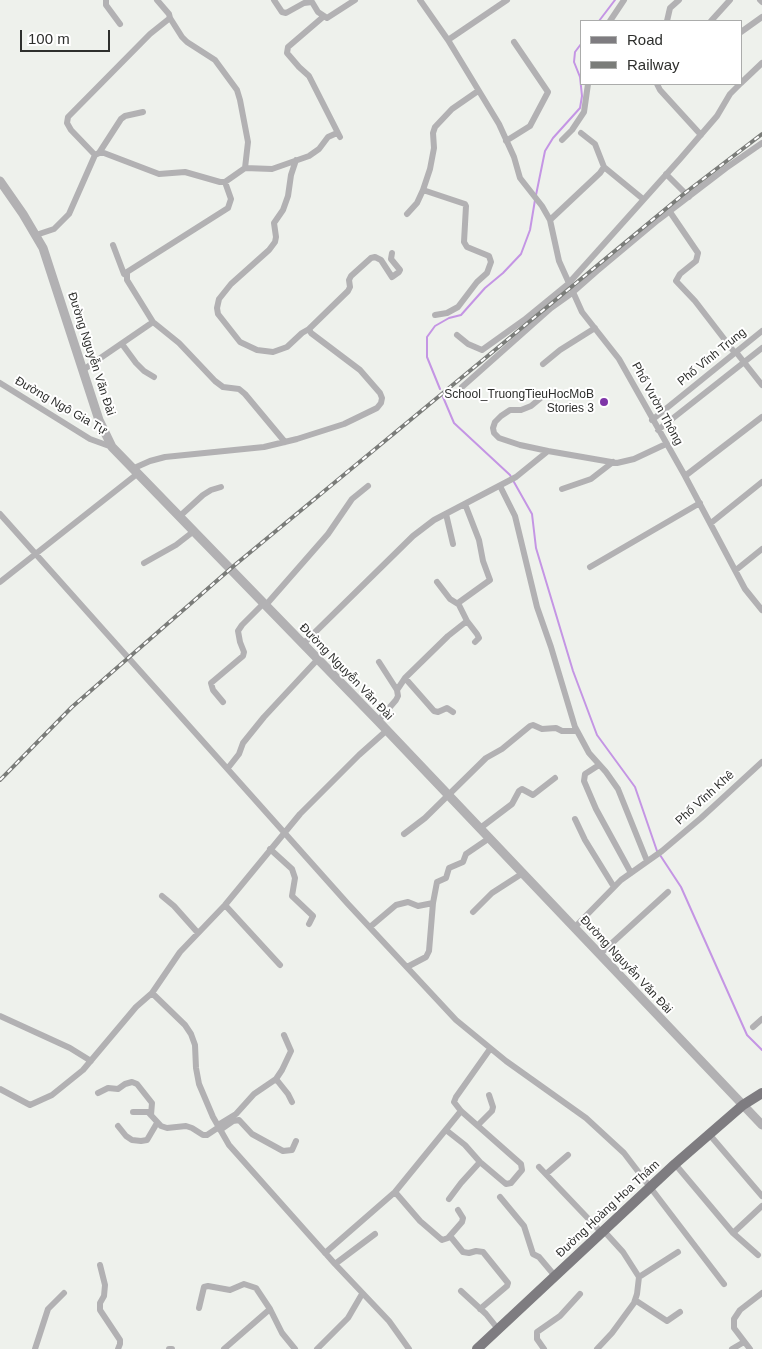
<!DOCTYPE html>
<html>
<head>
<meta charset="utf-8">
<style>
	body { margin:0 }
	#map { position:relative; width:762px; height:1349px; overflow:hidden; background:#eef1ec; font-family:Helvetica,sans-serif }
	canvas { display:block }
	.legend { position:absolute; left:580px; top:20px; width:162px; height:65px; box-sizing:border-box; background:#fff; border:1px solid #abacab; margin:0; padding:6px 9px; list-style:none; font-size:15px; color:#2e2f2d }
	.legend li { display:flex; align-items:center; gap:10px; height:25px }
	.legend b { width:25px; border:1px solid #abacab }
	.scale { position:absolute; left:20px; top:30px; width:90px; height:22px; box-sizing:border-box; border:2px solid #2e2f2d; border-top:0; padding-left:6px; font-size:15px; line-height:18px; white-space:nowrap; color:#2e2f2d; -webkit-text-stroke:4px #fff; paint-order:stroke }
</style>
</head>
<body>
<div id="map">
<canvas width="762" height="1349"></canvas>
<ul class="legend">
<li><b style="height:6px;background:#7e7c80"></b>Road</li>
<li><b style="height:6px;background:#7a7c79"></b>Railway</li>
</ul>
<div class="scale">100 m</div>
</div>
<script>
const c = document.querySelector('canvas').getContext('2d');
c.lineJoin = 'round';
function poly(rows) {
  const path = new Path2D();
  for (const r of rows) {
    path.moveTo(r[0], r[1]);
    for (let i = 2; i < r.length; i += 2) path.lineTo(r[i], r[i + 1]);
  }
  return path;
}
function strokePath(path, color, width, dash) {
  c.strokeStyle = color;
  c.lineWidth = width;
  c.lineCap = dash ? 'butt' : 'round';
  c.setLineDash(dash || []);
  c.stroke(path);
}
function drawText(font, color, halo, rows, align = 'center') {
  c.font = font + ' Helvetica,sans-serif';
  c.lineWidth = 4;
  c.setLineDash([]);
  c.textBaseline = 'middle';
  c.strokeStyle = halo;
  c.fillStyle = color;
  for (const [text, x, y, turn = 0] of rows) {
    c.save();
    c.translate(x, y);
    c.rotate((+turn || 0) * Math.PI / 180);
    c.textAlign = isNaN(turn) ? turn : align;
    if (halo) c.strokeText(text, 0, 0);
    c.fillText(text, 0, 0);
    c.restore();
  }
}
strokePath(poly([
	[599,21,615,0],
	[536,195,545,151,553,138,580,108,582,96,580,77,574,62,575,52,581,44],
	[440,389,427,357,427,337,435,326,449,318,461,315,485,288,503,273,521,254,530,230,535,200],
	[443,397,454,423,510,475,532,514,536,548,573,671,597,735,635,787,657,851],
	[660,855,681,887,747,1035,762,1050]
]), '#c495e4', 2);
strokePath(poly([
	[106,0,106,5,120,24],
	[274,0,282,12,286,13,304,3,312,2,318,12,327,18,355,0],
	[420,0,448,40,499,124,514,157,520,178,542,206,550,220,559,261,582,312,619,359,685,476,745,589,762,610],
	[760,0,762,2],
	[323,17,288,47,287,53,299,67,309,76,340,137],
	[170,18,182,37,187,42,215,60,237,90,240,100,248,142,245,168],
	[610,21,624,0],
	[667,21,670,8,679,0],
	[711,21,730,0],
	[741,32,762,17],
	[448,40,507,0],
	[741,83,762,63],
	[657,84,660,90,701,135],
	[562,140,572,130,584,112,588,84],
	[506,141,530,126,548,92,514,42],
	[99,153,121,119,125,116,143,112],
	[95,155,71,130,67,123,68,117,150,34,170,18,169,14,157,0],
	[296,160,291,175,288,196,283,210,274,223,276,237,275,242,269,250,231,284,219,299,217,308,218,314,240,342,257,350,273,352,287,347,302,333,309,329],
	[604,167,643,199],
	[666,174,689,197],
	[423,190,465,204,466,206,464,242,467,247,489,256,491,262,487,273,477,282,458,307,447,313,435,315],
	[670,212,698,253,696,261,680,274,676,281,695,301,735,353],
	[407,214,417,203,423,190,430,169,434,148,433,133,435,127,452,109,478,91],
	[550,220,600,173,604,167,595,144,581,133],
	[36,235,54,229,69,214,95,155,99,153,104,153,159,174,185,172,220,182,225,182,245,168,272,169,309,156,319,149,328,137,337,133],
	[113,245,124,274,126,275],
	[153,322,179,343,215,381,223,387,239,389,245,394,285,442],
	[457,335,468,344,482,350,524,320,568,284,680,159,717,116,730,94,740,84],
	[122,344,136,363,144,371,154,377],
	[736,352,762,385],
	[543,364,560,350,595,328],
	[83,370,153,322,127,280,127,272,228,208,231,199,225,182],
	[0,383,90,439,112,447],
	[462,387,551,308,572,293,597,271,658,220,726,168,762,143],
	[548,392,531,406,521,410,510,410,501,416,495,422,493,428,494,433,499,438,520,445,548,451],
	[652,420,762,331],
	[658,430,762,348],
	[132,469,150,461,165,457,264,447,297,439,344,424,377,408,381,403,382,398,380,393,360,370,311,333,309,329,348,291,350,287,349,280,351,276,371,258,375,257,381,260,392,277,399,272,400,270,391,259,392,253],
	[685,476,762,417],
	[500,486,515,516,537,607,551,647,575,727,589,753,606,772,618,789,647,861],
	[562,489,591,479,613,462],
	[465,504,479,540,483,561,490,580,458,603,467,621,477,634,479,638,475,642],
	[0,514,348,904,456,1020,506,1061,586,1118,624,1153,724,1284],
	[446,514,453,544],
	[180,516,203,495,211,490,221,487],
	[711,523,762,482],
	[144,563,176,545,194,531],
	[590,567,700,503],
	[736,570,762,549],
	[0,582,137,474],
	[437,582,450,599,458,604],
	[265,606,328,534,352,499,368,486],
	[303,644,413,536,434,520,516,477,548,451,617,463,634,459,666,444],
	[379,662,397,690],
	[405,678,434,711,438,712,447,708,453,712],
	[223,702,213,690,211,683,243,656,244,652,240,642,238,631,242,625,263,604],
	[378,721,396,700,398,696,397,690,405,678,448,636,467,621],
	[599,765,585,774,584,781,596,809,631,873],
	[228,768,239,754,243,743,264,717,318,659],
	[575,819,585,840,614,887],
	[479,829,512,804,519,791,522,789,533,795,555,778],
	[404,834,425,818,486,758,502,749,530,726,533,725,542,729,556,728,562,731,577,731],
	[270,849,292,869,295,878,292,896,313,916,309,924],
	[162,896,174,906,198,933],
	[225,905,280,965],
	[473,912,492,893,523,873],
	[370,927,396,905,408,902,418,906,433,903],
	[574,928,621,880,662,851,701,818,762,762],
	[600,954,668,892],
	[407,967,426,957,429,951,433,903,437,882,446,878,449,868,463,862,466,854,488,839],
	[152,993,185,1025,191,1034,195,1045,196,1068,199,1084,213,1117,229,1145,335,1264,389,1321,409,1349],
	[0,1016,70,1048,91,1061],
	[753,1027,762,1019],
	[276,1079,288,1094,292,1102],
	[0,1089,30,1105,52,1095,83,1070,136,1007,152,993,180,952,225,905,300,814,359,755,386,731],
	[98,1093,108,1088,118,1089,125,1084,132,1082,137,1084,152,1103,151,1115],
	[133,1112,148,1112,161,1126,167,1128,186,1126,192,1128,203,1135,207,1135,219,1127],
	[218,1125,236,1114,254,1094,276,1079,282,1070,291,1051,284,1035],
	[478,1125,492,1111,493,1107,489,1095],
	[118,1126,126,1136,132,1140,141,1141,147,1140,157,1123],
	[220,1130,233,1121,239,1120,252,1134,283,1151,292,1150,296,1141],
	[446,1130,465,1145,480,1162,506,1184,511,1183,522,1170,521,1164,461,1111,454,1102,456,1097,490,1049],
	[709,1134,762,1196],
	[675,1164,733,1233,758,1255],
	[539,1167,601,1232],
	[546,1174,568,1155],
	[395,1192,420,1221,442,1240,448,1238,462,1222,463,1218,458,1210],
	[500,1197,524,1226,533,1254,539,1257,555,1276],
	[449,1199,461,1183,480,1162],
	[733,1233,762,1206],
	[450,1236,463,1252,469,1253,476,1251,483,1252,508,1283,507,1286,480,1309],
	[325,1253,395,1192,461,1111],
	[335,1264,375,1234],
	[100,1265,105,1285,104,1296,100,1303,100,1310,120,1340,120,1344,118,1349],
	[639,1277,678,1252],
	[461,1291,486,1314,498,1329],
	[635,1300,667,1321,680,1312],
	[199,1308,204,1287,208,1286,230,1290,244,1284,256,1288,270,1309],
	[35,1349,48,1309,64,1293],
	[169,1349,172,1349],
	[224,1349,270,1309,282,1333,295,1349],
	[317,1349,348,1318,362,1294],
	[544,1349,537,1339,537,1332,560,1316,580,1294],
	[597,1349,612,1333,634,1303,637,1294,639,1277,623,1252,603,1230],
	[732,1349,744,1342],
	[750,1349,734,1328,734,1319,740,1310,762,1293]
]), '#b2b1b3', 6);
strokePath(poly([
	[0,181,23,214,43,248,99,420,112,447,378,721,762,1125]
]), '#b2b1b3', 9);
strokePath(poly([
	[477,1349,675,1164,743,1105,762,1093]
]), '#7e7c80', 10);
const rail = poly([
	[0,780,72,707,236,564,685,193,762,134]
]);
strokePath(rail, '#7a7c79', 4);
strokePath(rail, '#fff', 2, [5.5]);
for (const [x, y, r, color] of [
	[604,402,5,"#7f36a8"]
]) {
  const dot = new Path2D();
  dot.arc(x, y, r, 0, 2 * Math.PI);
  c.fillStyle = color;
  c.fill(dot);
  strokePath(dot, '#fff', 2);
}
drawText('12px', '#2e2f2d', '#fff', [
	["Đường Nguyễn Văn Đài",91,354,72],
	["Phố Vĩnh Trung",712,357,-39],
	["Phố Vườn Thông",657,404,61],
	["Đường Ngô Gia Tự",61,406,30],
	["Đường Nguyễn Văn Đài",346,672,46],
	["Phố Vĩnh Khê",705,798,-42],
	["Đường Nguyễn Văn Đài",626,965,47],
	["Đường Hoàng Hoa Thám",608,1209,-43]
]);
drawText('12px', '#2e2f2d', '#fff', [
	["School_TruongTieuHocMoB",594,395],
	["Stories 3",594,409]
], 'right');
</script>
</body>
</html>
